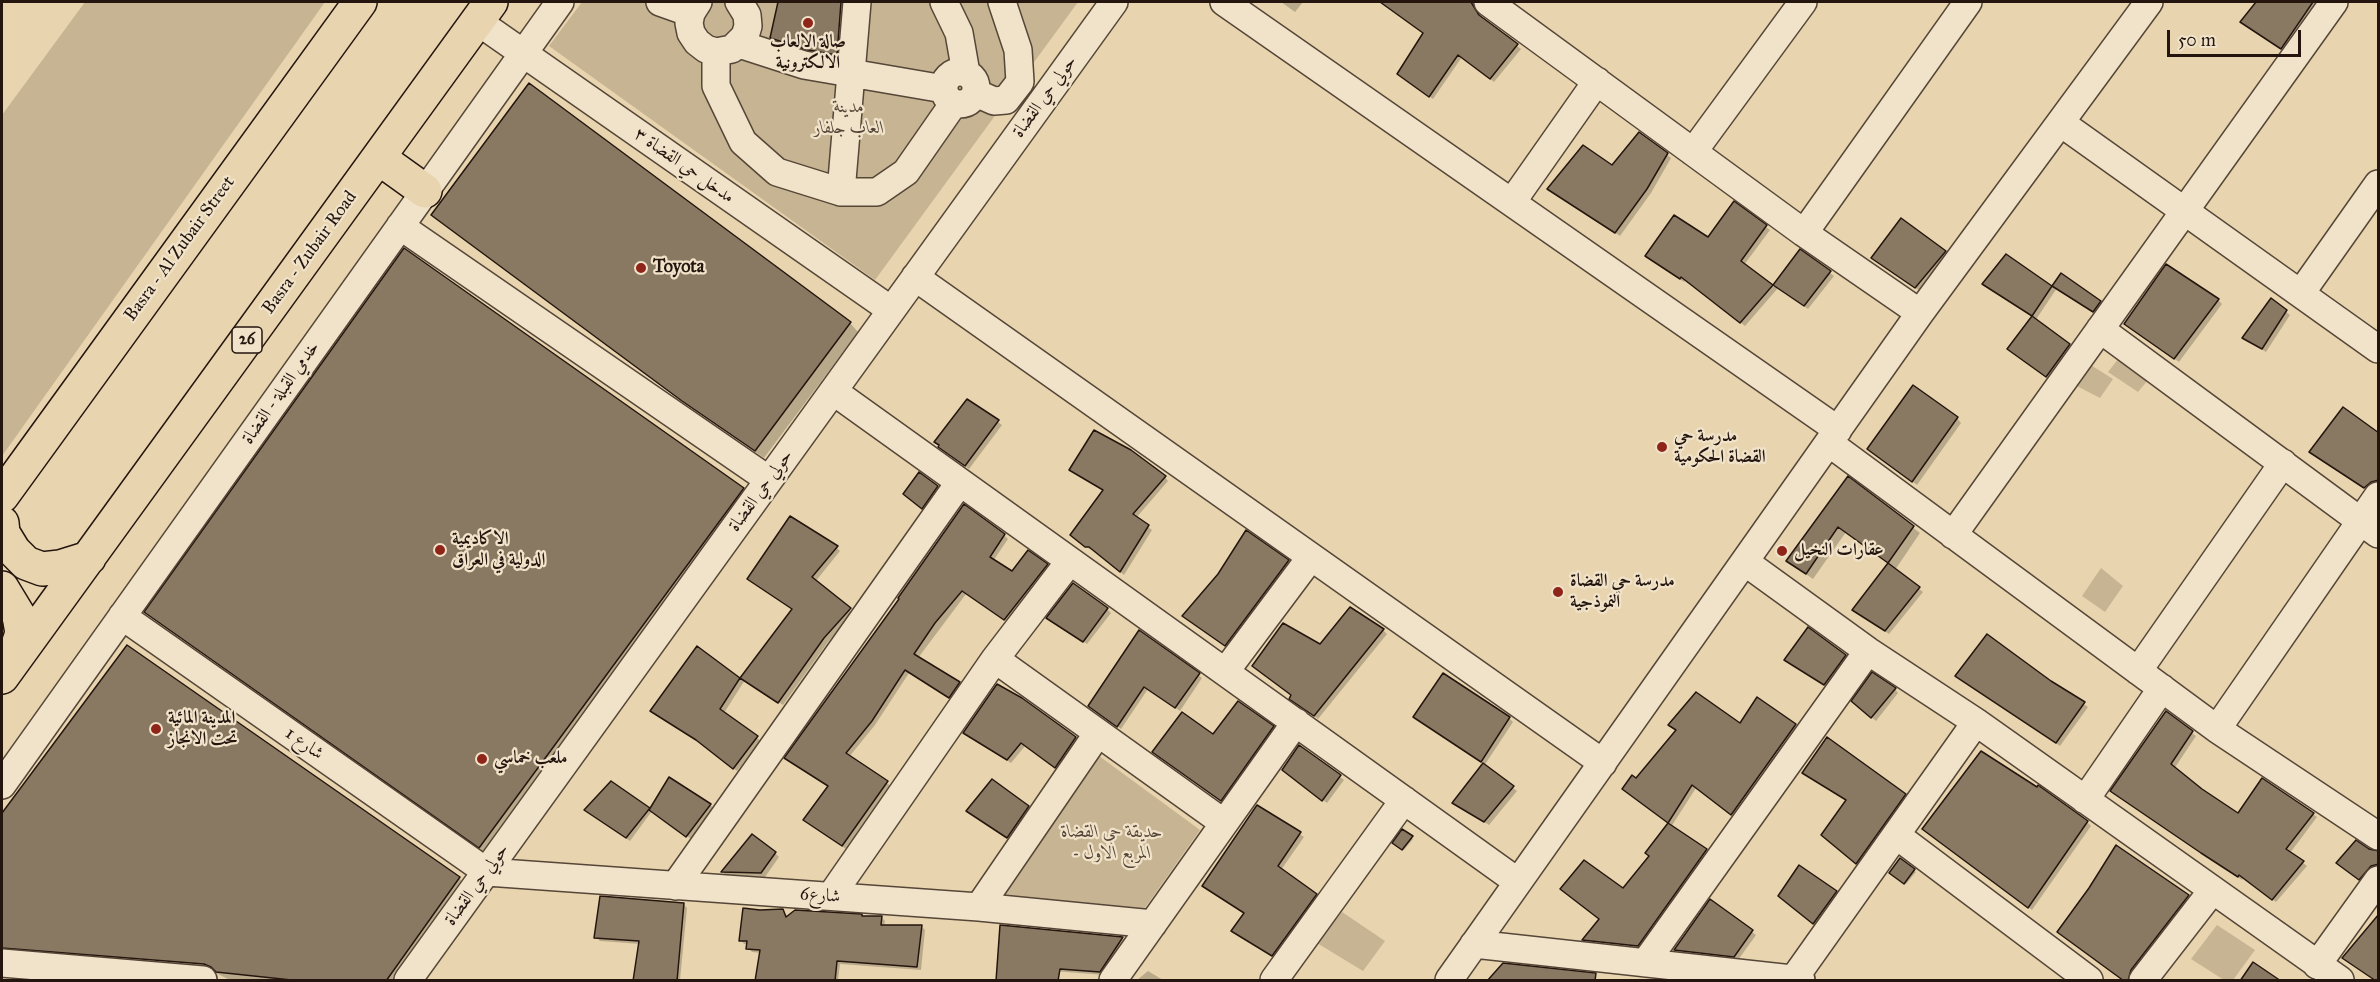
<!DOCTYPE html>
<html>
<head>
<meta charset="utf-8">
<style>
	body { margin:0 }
	#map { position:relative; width:2380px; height:982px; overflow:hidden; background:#e8d4ae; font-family:"IM FELL Great Primer",serif }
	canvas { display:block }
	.frame { position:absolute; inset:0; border:3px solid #24160f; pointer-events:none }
	.scale { position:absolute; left:2167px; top:30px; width:134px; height:27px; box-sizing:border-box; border:3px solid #24160f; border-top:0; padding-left:8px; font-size:18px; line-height:21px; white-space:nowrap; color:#24160f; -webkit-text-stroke:4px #f0e3ca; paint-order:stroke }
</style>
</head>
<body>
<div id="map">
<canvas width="2380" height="982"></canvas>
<div class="frame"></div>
<div class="scale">50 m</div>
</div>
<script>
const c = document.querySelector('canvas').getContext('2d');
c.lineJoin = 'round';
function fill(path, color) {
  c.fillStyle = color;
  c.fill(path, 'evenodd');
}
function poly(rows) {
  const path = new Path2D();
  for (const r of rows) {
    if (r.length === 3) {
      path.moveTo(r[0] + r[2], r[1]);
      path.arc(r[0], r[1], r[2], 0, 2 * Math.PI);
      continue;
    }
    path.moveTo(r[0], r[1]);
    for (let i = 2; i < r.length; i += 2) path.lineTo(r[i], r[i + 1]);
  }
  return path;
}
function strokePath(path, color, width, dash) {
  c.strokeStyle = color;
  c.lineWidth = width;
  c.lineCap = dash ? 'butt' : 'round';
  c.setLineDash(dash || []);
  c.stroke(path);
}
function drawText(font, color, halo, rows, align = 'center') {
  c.font = font + ' "IM FELL Great Primer",Amiri,serif';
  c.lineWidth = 4.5;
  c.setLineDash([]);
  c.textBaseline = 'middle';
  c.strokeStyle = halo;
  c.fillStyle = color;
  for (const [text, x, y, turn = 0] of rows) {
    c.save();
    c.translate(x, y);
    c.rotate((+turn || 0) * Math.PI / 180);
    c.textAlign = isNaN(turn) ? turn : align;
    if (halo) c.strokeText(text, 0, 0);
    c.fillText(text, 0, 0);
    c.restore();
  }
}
fill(poly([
	[85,2,325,2,2,456,2,115],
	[582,2,1078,2,875,280,549,46],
	[2122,354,2153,374,2138,392,2108,372],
	[2086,362,2113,379,2100,398,2073,384],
	[2101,568,2123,586,2105,612,2082,596],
	[1095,753,1200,830,1142,912,1001,899],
	[1342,912,1385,941,1363,971,1317,943],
	[2217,925,2255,950,2233,980,2224,980,2191,959]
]), '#c7b493');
fill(poly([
	[780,2,854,2,845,62,781,46,772,37],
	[1281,2,1303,2,1295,12],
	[1379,2,1460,2,1467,7,1472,4,1480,17,1521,49,1494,82,1462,57,1433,99,1399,74,1425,33],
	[2258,2,2319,2,2285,52,2242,22],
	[1640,134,1671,158,1651,193,1620,236,1553,192,1613,167],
	[1734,204,1770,230,1744,265,1774,287,1800,251,1834,276,1808,309,1778,288,1745,326,1686,280,1684,282,1651,260,1708,239],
	[433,214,850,323,858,332,764,458,693,409],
	[1945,252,1949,255,1920,291,1873,258],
	[2006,256,2053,288,2061,275,2104,306,2097,315,2057,288,2035,321,2073,349,2051,380,2013,352,2033,317,1988,287],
	[2218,300,2222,304,2179,362,2129,327],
	[2271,300,2290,315,2266,352,2244,338],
	[968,401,1002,425,969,469,943,450],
	[1957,418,1961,423,1917,485,1869,449],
	[2378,436,2378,485,2369,491,2315,456],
	[1071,470,1165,477,1168,481,1136,518,1152,530,1124,575,1095,550,1091,550,1075,539,1104,491],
	[1848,478,1920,533,1895,570,1923,592,1889,634,1854,610,1889,564,1846,532,1813,579,1787,561],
	[937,487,941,491,926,512,908,498],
	[743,489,749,495,486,853,146,612],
	[1004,535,1008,539,993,561,1013,573,1047,565,1050,569,1009,623,966,594,918,658,963,687,953,700,909,673,875,725,849,757,891,786,846,849,809,824,829,787,790,762],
	[837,548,840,551,815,582,853,613,828,642,783,705,745,680,724,713,761,741,737,771,702,744,655,714,698,648,741,680,793,610,753,582],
	[1288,562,1292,565,1230,648,1188,619],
	[1107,609,1111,613,1087,644,1048,618],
	[1383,630,1387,634,1318,719,1295,702,1320,646],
	[1140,632,1202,678,1180,711,1148,689,1121,729,1094,710],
	[127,647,459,878,467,887,400,980,230,980,214,972,12,955,2,958,2,816],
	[1845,656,1849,660,1829,688,1790,663],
	[1961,679,2050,682,2088,707,2060,746],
	[1895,689,1898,693,1876,721,1857,705],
	[1758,699,1799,729,1736,818,1696,788,1671,827,1710,854,1642,949,1588,943,1584,940,1650,856,1647,853,1669,823,1628,793,1677,731,1670,725,1741,725],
	[2166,713,2196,736,2174,769,2201,790,2238,815,2313,814,2317,817,2290,853,2307,866,2276,902,2243,878,2242,880,2116,795],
	[1415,717,1509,718,1513,722,1484,766,1517,791,1489,825,1454,803,1484,764],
	[1273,727,1277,731,1225,804,1158,756],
	[969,736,1075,738,1079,742,1059,771,1025,746,1011,763],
	[1300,747,1344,780,1327,803,1287,773],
	[1804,773,1905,795,1909,799,1861,866,1826,838,1847,801],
	[611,783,650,810,710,805,714,808,691,839,652,811,630,841,590,814],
	[1028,807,1032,811,1012,840,972,815],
	[1257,807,1304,837,1281,870,1319,899,1276,959,1233,931,1245,914],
	[2087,822,2091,826,2032,910,1928,832],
	[1403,831,1413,839,1404,850,1396,845],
	[2369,851,2378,853,2378,869,2363,882,2342,867],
	[775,853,779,857,765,877,726,875,723,872],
	[1900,860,1916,872,1906,884,1891,873],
	[2090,889,2188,896,2192,900,2132,980,2125,980],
	[1836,892,1839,896,1818,927,1784,900],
	[1711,901,1756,935,1738,960,1679,953,1676,950],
	[683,904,687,908,680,980,634,980,640,944,600,941,596,937],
	[782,910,788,917,881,917,885,921,884,926,921,926,925,930,921,970,840,964,838,980,757,980,761,953,752,952,748,948,748,944,744,944,741,940,760,912],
	[1001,926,1122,938,1126,942,1104,975,1003,967],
	[1148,971,1163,980,1137,980]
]), '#0003');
const building = poly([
	[778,2,841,2,837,55,808,50,770,38,778,2],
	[1380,2,1471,2,1479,15,1518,44,1490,79,1458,55,1429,97,1397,74,1423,33,1380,2],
	[2256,2,2313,2,2281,49,2240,22,2256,2],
	[529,83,851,322,755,451,682,401,431,215,529,83],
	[1639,132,1668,153,1647,189,1615,233,1547,189,1583,145,1612,165,1639,132],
	[1734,201,1767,225,1741,261,1773,285,1740,323,1681,277,1680,279,1645,256,1674,215,1708,237,1734,201],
	[1901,218,1946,251,1915,288,1871,258,1901,218],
	[404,248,744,488,479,848,144,612,404,248],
	[1800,249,1831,271,1804,306,1773,285,1800,249],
	[2006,254,2052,286,2032,316,1982,284,2006,254],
	[2166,264,2219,299,2174,359,2124,324,2166,264],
	[2061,273,2101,301,2093,312,2052,286,2061,273],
	[2271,298,2287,310,2262,349,2242,338,2271,298],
	[2032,316,2070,344,2046,377,2007,349,2032,316],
	[1913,385,1958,417,1912,482,1867,449,1913,385],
	[967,399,999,420,965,466,938,447,939,445,934,442,967,399],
	[2343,407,2379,433,2379,480,2371,482,2364,488,2309,452,2343,407],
	[1094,430,1131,450,1166,476,1133,514,1149,525,1120,572,1089,547,1085,547,1070,535,1103,490,1069,470,1094,430],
	[919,472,938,486,922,509,903,494,919,472],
	[1848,476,1914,526,1888,563,1838,527,1806,574,1786,561,1848,476],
	[964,504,1005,534,990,557,1012,571,1028,550,1048,564,1004,620,962,591,935,623,914,654,960,682,949,698,905,670,872,721,846,753,888,781,842,846,803,820,828,786,784,758,899,599,898,598,964,504],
	[790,516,838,546,812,577,851,608,824,638,778,703,740,678,792,609,747,579,790,516],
	[1246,530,1289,560,1225,646,1182,616,1218,574,1246,530],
	[1888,563,1920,587,1885,631,1852,610,1888,563],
	[1073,583,1108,608,1083,642,1046,618,1073,583],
	[1350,607,1384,629,1314,716,1289,699,1291,695,1252,666,1283,623,1320,644,1350,607],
	[1808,627,1846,655,1824,685,1784,660,1808,627],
	[1139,630,1200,673,1175,708,1144,687,1117,727,1088,706,1139,630],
	[1987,634,2051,681,2085,702,2056,743,1955,676,1987,634],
	[127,645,460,877,386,981,301,981,216,972,211,967,204,964,2,948,2,813,127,645],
	[697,646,740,678,720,709,758,736,733,769,696,740,650,711,697,646],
	[1872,672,1896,688,1871,718,1851,701,1872,672],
	[1443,673,1510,717,1481,762,1413,717,1443,673],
	[997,684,1022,698,1076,737,1055,768,1021,743,1007,760,963,733,997,684],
	[1696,692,1740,723,1757,697,1796,724,1731,815,1692,785,1668,823,1622,789,1632,775,1636,778,1676,730,1668,725,1696,692],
	[1238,701,1274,726,1221,801,1152,752,1182,712,1213,734,1238,701],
	[2166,711,2193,731,2171,764,2202,789,2238,813,2262,778,2314,813,2286,849,2304,861,2272,900,2239,875,2238,877,2201,853,2110,791,2166,711],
	[1827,737,1906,794,1856,864,1821,835,1846,800,1802,773,1827,737],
	[1299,745,1341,775,1322,801,1282,770,1299,745],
	[1981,751,2037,787,2038,785,2088,821,2028,908,1922,829,1981,751],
	[1483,763,1514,786,1484,822,1452,803,1483,763],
	[669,777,711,804,686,837,649,810,669,777],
	[992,779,1029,806,1007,838,966,811,992,779],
	[611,781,650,808,626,838,584,810,611,781],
	[1257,805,1301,832,1278,866,1317,894,1272,956,1231,931,1244,913,1202,886,1257,805],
	[1668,823,1707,849,1638,946,1582,940,1599,919,1560,889,1584,860,1623,888,1649,856,1645,853,1668,823],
	[1402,829,1413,836,1402,850,1392,843,1402,829],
	[752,834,776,852,761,873,721,872,752,834],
	[2356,840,2369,849,2379,851,2379,864,2371,866,2359,880,2336,863,2356,840],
	[2116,845,2189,895,2131,970,2128,981,2124,981,2057,932,2089,888,2116,845],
	[1900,858,1915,869,1904,884,1889,873,1900,858],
	[1799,865,1837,891,1813,924,1778,896,1799,865],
	[600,896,684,903,677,981,633,981,639,941,594,938,600,896],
	[1710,899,1753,930,1734,957,1674,950,1710,899],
	[743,908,760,910,783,909,786,917,795,910,862,914,862,916,882,916,881,925,922,925,917,967,837,961,835,981,755,981,760,950,746,949,747,941,739,941,743,908],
	[2379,914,2379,981,2376,981,2342,958,2379,914],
	[1000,925,1123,937,1100,972,1060,969,1058,981,996,981,1000,925],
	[2253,962,2281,981,2240,981,2253,962],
	[1503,963,1596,973,1595,981,1487,981,1503,963]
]);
fill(building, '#8a7962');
strokePath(building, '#24160f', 1.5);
const minor = poly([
	[660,2,691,13],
	[698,2,691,13,689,23,691,33,697,42,706,49,716,52,732,49,745,36,748,26,747,15,739,2],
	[944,2,959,33,966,73],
	[1224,2,1838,430],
	[1488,2,1804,233,1920,313],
	[477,21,891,310],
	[739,44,804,65,944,89],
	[716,52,716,86,743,142,777,172,841,192,877,192,906,172,954,103],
	[960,88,16],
	[976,93,994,101,1006,100,1020,82,1018,50,1002,2],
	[2061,123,2378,349],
	[1693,152,1803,2],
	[841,192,857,2],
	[1512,202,1597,81],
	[400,226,769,480],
	[1804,233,1968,2],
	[915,277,1603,763],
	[2301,293,2378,184],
	[2100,329,2378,534],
	[833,391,1518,882],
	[1829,443,2217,729,2378,836],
	[1953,535,2334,2],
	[1745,562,1868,651,1976,722,2340,980],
	[122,616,487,872,979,907,1153,924],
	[995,659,1224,823],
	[2138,671,2283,463],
	[1225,672,1311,557],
	[2217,729,2378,496],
	[2,785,560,2],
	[2085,800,2162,688],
	[1896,835,2089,980],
	[675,886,960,482],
	[831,896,995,659,1070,561],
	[979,907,1098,733],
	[1474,944,1801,980],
	[2,963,203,980],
	[1645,963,1868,651],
	[2317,965,2378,880],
	[408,980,1114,2],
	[1113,980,1296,722],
	[1274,980,1404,800],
	[1449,980,1920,313,2149,2],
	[1793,980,1976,722],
	[2143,980,2212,891]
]);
const highway = poly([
	[379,158,425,191],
	[2,496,360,2],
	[2,523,3,533,14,551,26,563,42,569,60,567,89,558],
	[2,588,19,616,22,633,14,657],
	[2,677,491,2]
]);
strokePath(minor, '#554637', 30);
strokePath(highway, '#24160f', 36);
strokePath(minor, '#f0e3ca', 27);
strokePath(highway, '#e8d4ae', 33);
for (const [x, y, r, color] of [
	[808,23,6,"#8f2418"],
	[641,268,6,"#8f2418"],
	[1662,447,6,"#8f2418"],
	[440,550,6,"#8f2418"],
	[1782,551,6,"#8f2418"],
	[1558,592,6,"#8f2418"],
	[156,729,6,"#8f2418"],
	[482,759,6,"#8f2418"]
]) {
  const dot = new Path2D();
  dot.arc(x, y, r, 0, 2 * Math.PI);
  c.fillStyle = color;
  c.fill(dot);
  strokePath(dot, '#f0e3ca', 2);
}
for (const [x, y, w] of [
	[247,340,30]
]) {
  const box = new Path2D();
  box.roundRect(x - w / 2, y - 13, w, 26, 4.5);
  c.fillStyle = '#f0e3ca';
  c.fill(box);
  strokePath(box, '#24160f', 1.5);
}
drawText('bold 16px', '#24160f', null, [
	["26",247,340]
]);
drawText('bold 18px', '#24160f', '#f0e3ca', [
	["صالة الالعاب",808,43,"center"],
	["الالكترونية",808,64,"center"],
	["Toyota",653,268],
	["مدرسة حي",1674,437],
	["القضاة الحكومية",1674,458],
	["الاكاديمية",452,540],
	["الدولية في العراق",452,561],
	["عقارات النخيل",1794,551],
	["مدرسة حي القضاة",1570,582],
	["النموذجية",1570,603],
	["المدينة المائية",168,719],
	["تحت الانجاز",168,740],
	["ملعب خماسي",494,759]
], 'left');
drawText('18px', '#24160f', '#f0e3ca', [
	["حولي حي القضاة",1045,97,-54],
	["مدخل حي القضاة ٣",684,166,35],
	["Basra - Al Zubair Street",180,249,-54],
	["Basra - Zubair Road",310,253,-54],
	["خدمي القبلة - القضاة",281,393,-55],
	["حولي حي القضاة",761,491,-54],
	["شارع 1",304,744,35],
	["حولي حي القضاة",477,885,-54],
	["شارع6",820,896,4]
]);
drawText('italic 18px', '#554537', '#f0e3ca', [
	["مدينة",849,108],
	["العاب جلفار",849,129],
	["حديقة حي القضاة",1112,833],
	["- المربع الاول",1112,854]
]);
</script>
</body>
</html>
